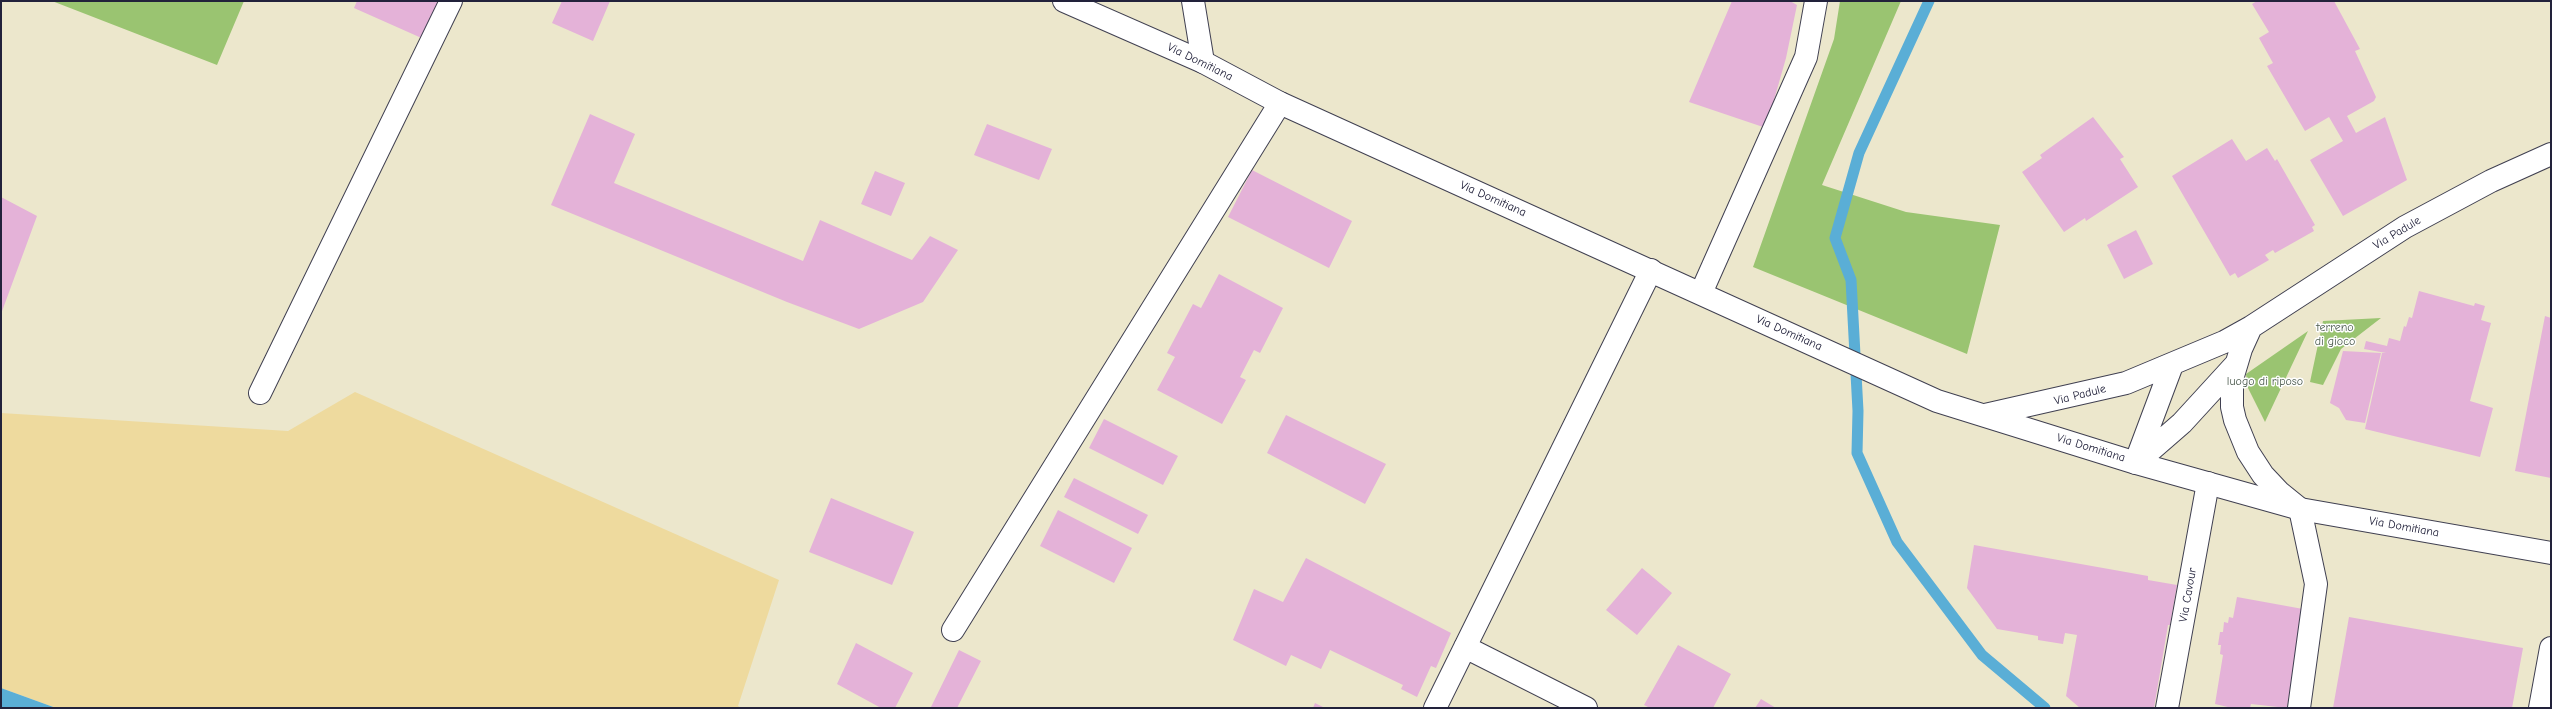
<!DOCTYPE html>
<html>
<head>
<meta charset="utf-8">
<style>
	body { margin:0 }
	#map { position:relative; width:2552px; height:709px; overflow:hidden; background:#ece7cc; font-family:"Comic Neue",sans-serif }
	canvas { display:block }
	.frame { position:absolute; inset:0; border:2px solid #22223b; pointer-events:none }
</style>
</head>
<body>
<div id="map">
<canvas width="2552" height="709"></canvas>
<div class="frame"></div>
</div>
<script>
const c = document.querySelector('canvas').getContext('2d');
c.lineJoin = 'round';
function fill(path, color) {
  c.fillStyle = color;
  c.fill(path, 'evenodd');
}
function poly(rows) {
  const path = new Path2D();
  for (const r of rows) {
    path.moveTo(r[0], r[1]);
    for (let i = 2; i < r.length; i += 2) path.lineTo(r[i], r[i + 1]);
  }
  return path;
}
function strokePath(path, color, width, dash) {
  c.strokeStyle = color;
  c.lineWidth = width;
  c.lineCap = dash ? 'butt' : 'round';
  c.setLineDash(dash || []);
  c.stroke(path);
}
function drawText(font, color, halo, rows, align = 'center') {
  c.font = font + ' "Comic Neue",sans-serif';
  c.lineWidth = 3;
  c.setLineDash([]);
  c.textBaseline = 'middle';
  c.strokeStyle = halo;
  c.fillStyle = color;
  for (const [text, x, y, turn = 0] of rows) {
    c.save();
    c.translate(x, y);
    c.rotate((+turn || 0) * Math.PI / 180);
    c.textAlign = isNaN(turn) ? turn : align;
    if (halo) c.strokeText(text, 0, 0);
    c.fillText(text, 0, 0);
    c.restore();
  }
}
fill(poly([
	[52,1,244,1,217,65],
	[1840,1,1901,1,1822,185,1906,212,2000,225,1967,354,1753,267,1834,39],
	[2381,318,2341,349,2323,385,2310,382,2323,321],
	[2308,331,2265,422,2248,388,2246,374]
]), '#9ac471');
fill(poly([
	[355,392,779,580,738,706,742,708,56,708,1,688,1,413,288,431]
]), '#eeda9e');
fill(poly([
	[1,688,56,708,1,708]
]), '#5aaed6');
strokePath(poly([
	[1929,1,1859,153,1835,238,1851,280,1858,411,1857,453,1897,542,1982,655,2045,708]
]), '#5aaed6', 11);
fill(poly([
	[357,1,443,1,426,40,354,8],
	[562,1,610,1,593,41,552,23],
	[1732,1,1790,1,1797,5,1786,58,1766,128,1689,102],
	[2257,1,2334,1,2360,49,2355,51,2376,97,2374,101,2347,116,2356,133,2385,117,2407,180,2343,216,2310,160,2343,141,2329,117,2305,131,2267,66,2273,63,2259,38,2269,32,2252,4],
	[590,114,635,134,614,183,803,261,820,220,912,260,930,236,958,250,923,302,859,329,787,302,551,205],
	[2093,117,2124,157,2120,159,2138,187,2086,221,2085,218,2064,232,2022,172,2042,158,2040,155],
	[987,124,1052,149,1039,180,974,155],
	[2232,139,2246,161,2267,148,2275,161,2277,159,2315,225,2312,227,2314,231,2275,253,2273,250,2265,255,2269,260,2238,278,2235,273,2230,276,2172,176],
	[1252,170,1352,221,1329,268,1228,217],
	[875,171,905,183,891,216,861,204],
	[1,197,37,216,1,314],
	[2136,230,2153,264,2124,279,2107,245],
	[1219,274,1283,308,1260,353,1254,350,1240,377,1246,380,1222,424,1157,390,1175,357,1167,353,1193,304,1201,308],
	[2419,291,2474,306,2475,303,2485,306,2481,320,2491,323,2470,401,2493,408,2480,457,2365,429,2382,353,2386,353,2364,349,2366,341,2387,346,2389,338,2400,341,2404,326,2406,327,2409,317,2412,318],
	[2545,316,2551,318,2551,478,2515,471],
	[2343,351,2381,353,2365,423,2346,420,2339,408,2330,403],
	[1286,415,1386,464,1365,504,1267,453],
	[1104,419,1178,456,1163,485,1089,448],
	[1074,478,1148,515,1138,534,1064,497],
	[831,498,914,532,892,585,809,552],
	[1058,510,1132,548,1114,583,1040,546],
	[1974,545,2148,576,2148,580,2177,585,2170,625,2168,625,2154,708,2080,708,2066,696,2077,635,2065,633,2063,644,2038,640,2038,636,1997,629,1967,588],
	[1306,558,1451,633,1436,668,1431,666,1417,697,1401,689,1403,685,1330,650,1321,669,1291,655,1286,666,1233,640,1254,589,1283,602],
	[1642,568,1672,593,1637,635,1606,610],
	[2237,597,2303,609,2287,708,2251,704,2250,708,2232,708,2215,704,2223,655,2220,654,2221,645,2218,645,2220,632,2223,632,2224,622,2228,623,2229,617,2233,618],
	[2349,617,2523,648,2512,708,2333,708],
	[856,643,913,673,895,708,881,708,837,684],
	[1678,645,1731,674,1713,708,1650,708,1644,705],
	[959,650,981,661,957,708,934,708,931,707],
	[1761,699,1776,708,1755,708],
	[1315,703,1325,708,1313,708]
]), '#e4b2d8');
const minor = poly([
	[1193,1,1203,62],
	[1701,293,1806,57,1816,1],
	[2251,327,2241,349,2232,379,2232,407,2235,420,2248,452,2263,475,2279,492,2300,509,2316,584,2299,708],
	[260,393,451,1],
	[1985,415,2126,383,2224,342,2251,327,2405,227,2491,181,2551,154],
	[2136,461,2172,365],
	[2136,463,2182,423,2236,364],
	[953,630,1280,103],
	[1465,647,1586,708],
	[1435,708,1651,270],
	[2167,708,2208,483],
	[2540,708,2551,648]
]);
const major = poly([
	[1064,1,1203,62,1280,103,1937,401,2136,463,2300,509,2551,553]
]);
strokePath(minor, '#404051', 24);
strokePath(major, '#404051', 24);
strokePath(minor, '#fff', 22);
strokePath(major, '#fff', 22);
drawText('12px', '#22223b', '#fff', [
	["Via Domitiana",1200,62,26],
	["Via Domitiana",1493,199,24],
	["Via Padule",2397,233,-31],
	["Via Domitiana",1789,333,24],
	["Via Padule",2080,395,-14],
	["Via Domitiana",2091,448,17],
	["Via Domitiana",2404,527,10],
	["Via Cavour",2188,595,-80]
]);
drawText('12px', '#4c5b4e', '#fff', [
	["terreno",2335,328],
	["di gioco",2335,342],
	["luogo di riposo",2265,382]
]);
</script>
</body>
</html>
